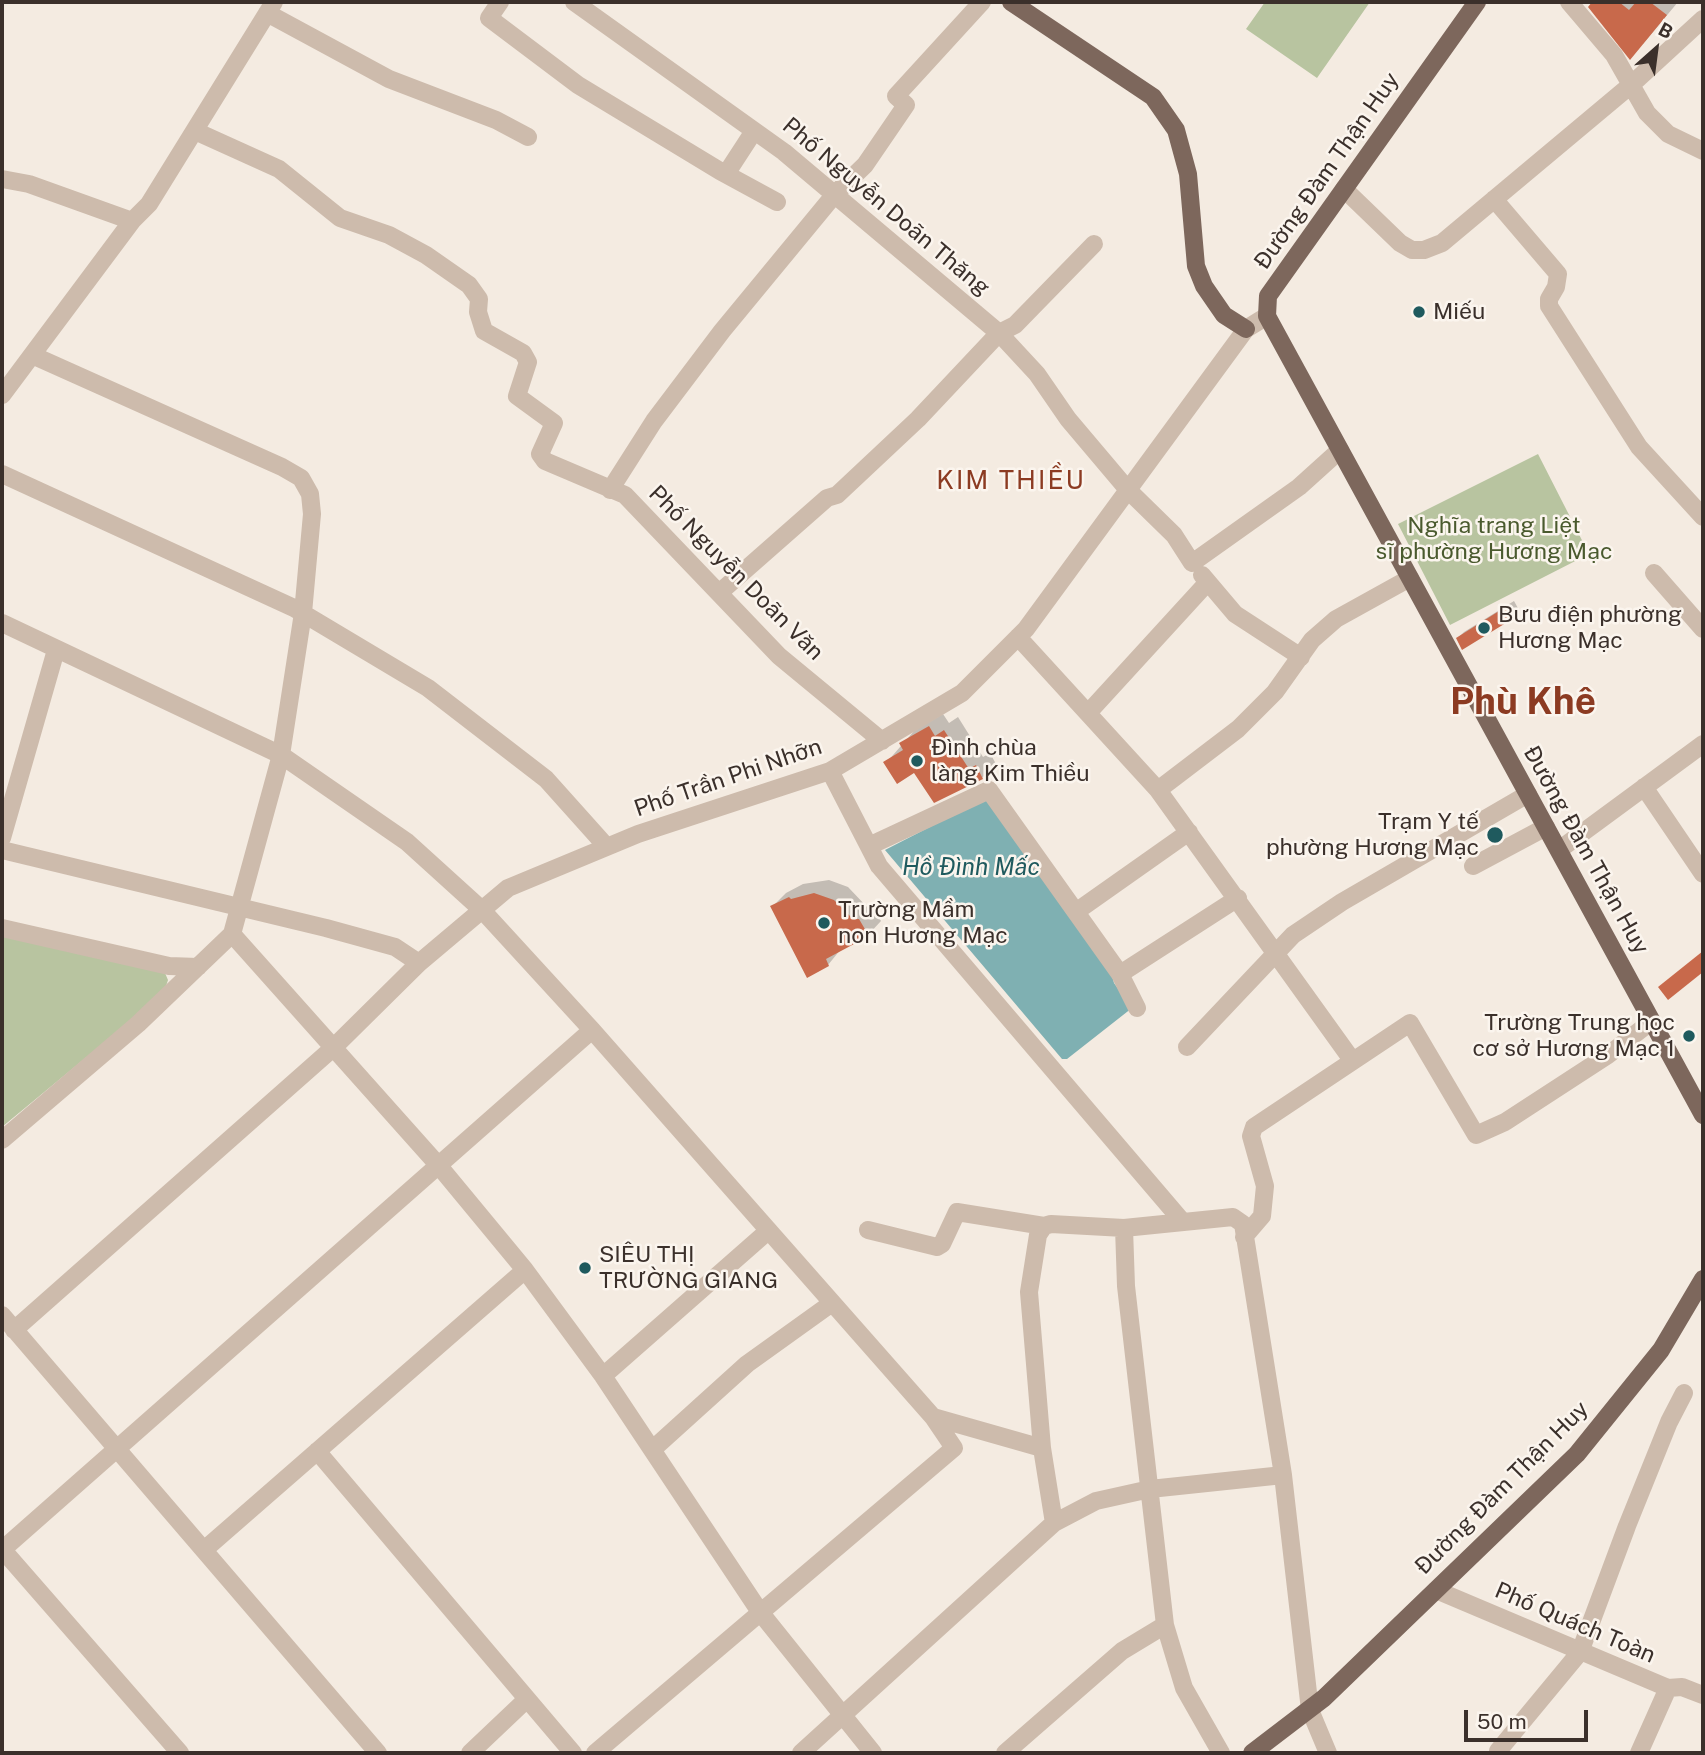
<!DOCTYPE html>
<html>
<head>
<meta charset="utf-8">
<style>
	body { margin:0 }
	#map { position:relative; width:1705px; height:1755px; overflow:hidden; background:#f4ebe1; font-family:"Public Sans",sans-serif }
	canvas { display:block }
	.frame { position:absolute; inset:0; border:4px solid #3b302b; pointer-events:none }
	.north { position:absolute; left:1621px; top:14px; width:70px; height:70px; -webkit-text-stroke:5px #fbf5ee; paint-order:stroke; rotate:28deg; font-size:19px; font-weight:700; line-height:28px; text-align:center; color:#3b302b }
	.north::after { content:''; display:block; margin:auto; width:24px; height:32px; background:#3b302b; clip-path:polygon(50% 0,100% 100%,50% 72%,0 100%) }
	.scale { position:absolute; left:1464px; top:1710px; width:124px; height:32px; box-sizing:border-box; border:4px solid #3b302b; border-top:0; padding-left:9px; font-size:21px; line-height:24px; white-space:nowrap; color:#3b302b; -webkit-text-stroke:5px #fbf5ee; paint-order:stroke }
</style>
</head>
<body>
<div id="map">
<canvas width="1705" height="1755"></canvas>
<div class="frame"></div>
<div class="north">B</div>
<div class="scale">50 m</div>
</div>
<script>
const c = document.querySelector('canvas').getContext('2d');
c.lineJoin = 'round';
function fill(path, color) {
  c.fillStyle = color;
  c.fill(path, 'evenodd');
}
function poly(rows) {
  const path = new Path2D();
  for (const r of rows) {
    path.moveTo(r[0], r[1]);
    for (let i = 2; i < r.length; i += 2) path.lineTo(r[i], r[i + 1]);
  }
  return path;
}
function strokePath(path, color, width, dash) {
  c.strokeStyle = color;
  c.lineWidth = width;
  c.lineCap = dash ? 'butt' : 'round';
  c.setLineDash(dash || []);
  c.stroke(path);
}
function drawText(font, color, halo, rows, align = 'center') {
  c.font = font + ' "Public Sans",sans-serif';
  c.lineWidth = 5;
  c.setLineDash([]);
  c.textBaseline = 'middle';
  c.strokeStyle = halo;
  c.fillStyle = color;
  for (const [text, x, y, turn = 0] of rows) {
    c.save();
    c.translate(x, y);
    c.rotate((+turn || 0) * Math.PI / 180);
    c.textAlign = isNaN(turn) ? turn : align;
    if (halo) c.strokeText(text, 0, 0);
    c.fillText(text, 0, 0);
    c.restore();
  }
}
fill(poly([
	[1265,2,1370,2,1317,78,1246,29],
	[1538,454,1589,554,1450,625,1398,524],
	[2,935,165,973,168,980,165,989,135,1017,2,1127]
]), '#b8c4a0');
fill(poly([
	[986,798,1111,972,1114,983,1132,1008,1067,1059,1062,1059,885,850]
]), '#7fb0b2');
fill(poly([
	[1595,2,1678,2,1643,44,1590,7],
	[1514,601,1519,610,1513,616,1463,647,1458,638,1464,632],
	[943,714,949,723,958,717,983,757,990,753,996,764,982,778,914,771,886,763,915,730],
	[829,880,848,887,867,907,873,906,881,921,868,935,841,949,828,965,772,907,786,893,803,884]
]), '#0003');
fill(poly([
	[1592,2,1619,2,1629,10,1636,2,1650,2,1667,15,1630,60,1588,7],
	[1507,606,1514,618,1462,650,1456,638],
	[929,726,935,736,944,730,969,769,976,765,983,779,934,803,914,773,897,784,883,762,903,750,899,743],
	[814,893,834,900,853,919,859,919,869,936,826,959,829,966,807,978,770,906,789,897,791,899],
	[1703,951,1703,972,1668,1000,1658,987]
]), '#c8694b');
strokePath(poly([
	[500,2,489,18,578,85,720,171,777,202],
	[574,2,784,152,999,333,1037,374,1068,419,1128,490,1174,535,1192,563,1299,487,1340,450],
	[1569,2,1614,55,1647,113,1668,134,1703,151],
	[267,13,389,79,496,120,528,137],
	[195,131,279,169,340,218,389,235,426,255,469,285,479,299,478,312,484,331,523,353,528,362,517,396,554,423,540,454,545,461,625,495,779,656,882,741],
	[726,174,754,131],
	[2,179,29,184,132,221],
	[1344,189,1400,243,1412,250,1424,250,1442,243,1632,84,1703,19],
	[1494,199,1558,274,1556,287,1549,299,1549,306,1639,447,1703,517],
	[2,395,132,221,149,204,274,2],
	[2,474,294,608,428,688,546,779,606,846],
	[610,490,654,421,722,331,835,194,865,165,906,105,896,96,982,2],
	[1654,573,1703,629],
	[1202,575,1235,614,1301,657],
	[719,593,827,498,837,495,918,419,999,333,1015,325,1094,244],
	[2,623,281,755,407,842,482,910,592,1030,933,1417,954,1448,595,1753],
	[1018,637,1158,790,1352,1060],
	[1088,713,1207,583],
	[830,771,879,866,1182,1221],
	[1644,787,1703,874],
	[1158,790,1238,729,1275,692,1312,640,1336,619,1410,578],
	[2,838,56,650],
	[869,846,989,790,1120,974,1137,1008],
	[2,850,326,928,395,947,419,963],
	[1559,850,1703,744],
	[1473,866,1546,827],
	[1077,911,1189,832],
	[2,928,169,966,198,967],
	[232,934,439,1166,525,1270,603,1376,760,1612,873,1753],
	[1120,974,1238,898],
	[1187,1047,1293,935,1342,902,1528,794],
	[2,1140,138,1024,232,934,281,755,303,613,312,514,310,494,301,478,282,467,32,355],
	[1124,1228,1126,1286,1165,1625,1184,1688,1221,1753],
	[868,1230,937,1247,942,1244,957,1212,1044,1226],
	[1244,1237,1262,1216,1265,1186,1251,1136,1254,1127,1410,1023,1476,1135,1505,1122,1608,1055,1652,1021],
	[2,1315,378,1753],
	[14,1330,333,1048,419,963,508,888,638,834,830,771,962,693,1026,629,1246,329,1267,316],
	[603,1376,768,1231],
	[933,1417,1042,1448],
	[653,1449,747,1364,832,1303],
	[317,1451,573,1753],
	[1054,1523,1042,1448,1029,1292,1038,1235,1044,1226,1051,1224,1124,1228,1233,1217,1243,1224,1283,1475,1310,1710,1328,1753],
	[2,1549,180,1753],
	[2,1550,592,1030],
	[204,1550,525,1270],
	[1436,1590,1668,1688,1639,1753],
	[1668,1688,1682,1687,1703,1695],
	[1498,1751,1580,1652,1627,1526,1669,1422,1684,1393],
	[470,1753,527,1699],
	[801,1753,1054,1523,1096,1501,1150,1489,1283,1475],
	[1005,1753,1122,1651,1165,1625]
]), '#cdbbac', 18);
strokePath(poly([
	[1011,2,1153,97,1176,130,1188,174,1196,266,1204,286,1224,315,1246,329],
	[1477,2,1268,296,1267,316,1703,1115],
	[1252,1753,1324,1698,1577,1454,1661,1350,1703,1279]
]), '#7d675c', 18);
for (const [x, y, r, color] of [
	[1419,312,7,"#1f5a5e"],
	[1484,628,7,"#1f5a5e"],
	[917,761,7,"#1f5a5e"],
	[1495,835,9,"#1f5a5e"],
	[824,923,7,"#1f5a5e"],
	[1689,1036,7,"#1f5a5e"],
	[585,1268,7,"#1f5a5e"]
]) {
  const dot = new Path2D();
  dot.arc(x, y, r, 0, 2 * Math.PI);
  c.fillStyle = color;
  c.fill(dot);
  strokePath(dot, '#fbf5ee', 2.5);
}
drawText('23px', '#3b302b', '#fbf5ee', [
	["Đường Đàm Thận Huy",1327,171,-55],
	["Phố Nguyễn Doãn Thăng",886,207,40],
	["Phố Nguyễn Doãn Văn",736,573,45],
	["Phố Trần Phi Nhỡn",728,778,-19],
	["Đường Đàm Thận Huy",1586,850,61],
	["Đường Đàm Thận Huy",1502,1488,-45],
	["Phố Quách Toàn",1575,1623,23]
]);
drawText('23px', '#3b302b', '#fbf5ee', [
	["Miếu",1433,312],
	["Bưu điện phường",1498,615],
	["Hương Mạc",1498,641],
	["Đình chùa",931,748],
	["làng Kim Thiều",931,774],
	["Trạm Y tế",1479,822,"right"],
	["phường Hương Mạc",1479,848,"right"],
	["Trường Mầm",838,910],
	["non Hương Mạc",838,936],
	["Trường Trung học",1675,1023,"right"],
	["cơ sở Hương Mạc 1",1675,1049,"right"],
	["SIÊU THỊ",599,1255],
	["TRƯỜNG GIANG",599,1281]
], 'left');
drawText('23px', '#4a5a2e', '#fbf5ee', [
	["Nghĩa trang Liệt",1494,526],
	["sĩ phường Hương Mạc",1494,552]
]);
drawText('italic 24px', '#1f5a5e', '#fbf5ee', [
	["Hồ Đình Mấc",971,868]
]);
c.letterSpacing = '2px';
drawText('26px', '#8c3b22', '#fbf5ee', [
	["KIM THIỀU",1011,481]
]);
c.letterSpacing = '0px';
drawText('bold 37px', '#8c3b22', '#fbf5ee', [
	["Phù Khê",1523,703]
]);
</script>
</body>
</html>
